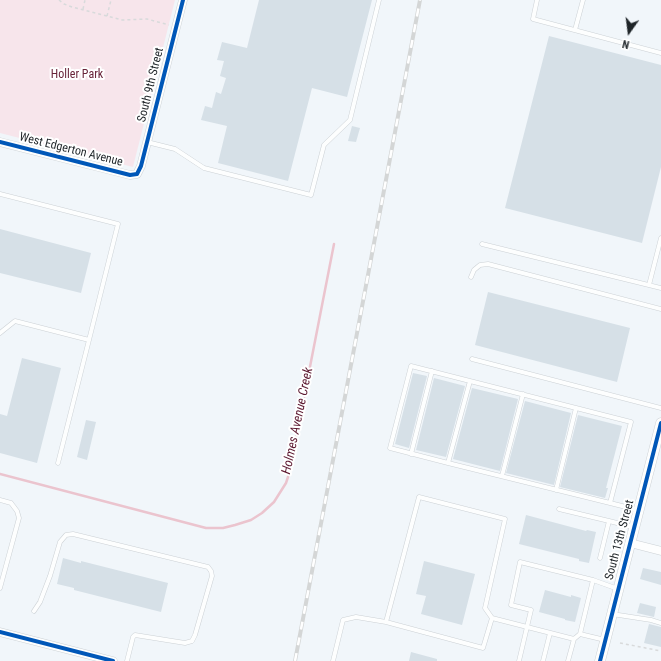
<!DOCTYPE html>
<html>
<head>
<meta charset="utf-8">
<style>
	body { margin:0 }
	#map { position:relative; width:661px; height:661px; overflow:hidden; background:#f1f6fa; font-family:"Roboto Condensed",sans-serif }
	canvas { display:block }
	.north { position:absolute; left:609px; top:12px; width:40px; height:40px; -webkit-text-stroke:3px #fff; paint-order:stroke; rotate:194deg; font-size:11px; font-weight:700; line-height:16px; text-align:center; color:#1e2428 }
	.north::after { content:''; display:block; margin:auto; width:14px; height:18px; background:#1e2428; clip-path:polygon(50% 0,100% 100%,50% 72%,0 100%) }
</style>
</head>
<body>
<div id="map">
<canvas width="661" height="661"></canvas>
<div class="north">N</div>
</div>
<script>
const c = document.querySelector('canvas').getContext('2d');
c.lineJoin = 'round';
function fill(path, color) {
  c.fillStyle = color;
  c.fill(path, 'evenodd');
}
function poly(rows) {
  const path = new Path2D();
  for (const r of rows) {
    path.moveTo(r[0], r[1]);
    for (let i = 2; i < r.length; i += 2) path.lineTo(r[i], r[i + 1]);
  }
  return path;
}
function strokePath(path, color, width, dash) {
  c.strokeStyle = color;
  c.lineWidth = width;
  c.lineCap = dash ? 'butt' : 'round';
  c.setLineDash(dash || []);
  c.stroke(path);
}
function drawText(font, color, halo, rows, align = 'center') {
  c.font = font + ' "Roboto Condensed",sans-serif';
  c.lineWidth = 4;
  c.setLineDash([]);
  c.textBaseline = 'middle';
  c.strokeStyle = halo;
  c.fillStyle = color;
  for (const [text, x, y, turn = 0] of rows) {
    c.save();
    c.translate(x, y);
    c.rotate((+turn || 0) * Math.PI / 180);
    c.textAlign = isNaN(turn) ? turn : align;
    if (halo) c.strokeText(text, 0, 0);
    c.fillText(text, 0, 0);
    c.restore();
  }
}
fill(poly([
	[0,0,175,0,133,167,0,133]
]), '#f7e5eb');
strokePath(poly([
	[0,474,206,528,223,528,235,525,251,520,262,513,274,502,286,483,289,474,334,244]
]), '#ebc4ce', 2.5);
fill(poly([
	[259,0,372,0,347,97,312,88,288,181,218,163,227,126,201,120,205,106,212,108,216,92,221,94,226,78,220,76,224,61,217,60,222,42,247,48],
	[549,36,661,65,661,167,642,243,505,208],
	[352,126,360,128,356,142,348,141],
	[0,229,91,253,81,293,0,273],
	[488,292,630,328,617,382,475,345],
	[22,358,61,368,37,463,0,453,0,414,7,416],
	[413,373,427,376,409,448,395,444],
	[434,378,465,386,446,457,416,450],
	[472,388,518,399,500,471,453,459],
	[525,401,571,413,554,485,506,473],
	[578,415,622,426,606,488,608,488,605,498,560,487],
	[86,420,96,422,87,460,77,457],
	[526,515,586,531,587,530,596,532,589,563,579,561,579,559,519,544],
	[63,558,81,563,81,561,168,583,161,612,74,590,74,588,57,584],
	[424,561,475,574,462,625,421,614,426,596,416,594],
	[643,568,661,572,661,585,640,579],
	[545,590,571,597,571,595,581,598,575,622,565,620,565,619,539,612],
	[640,603,656,607,654,617,637,613],
	[649,624,661,627,661,647,644,643],
	[411,652,437,659,437,661,409,661]
]), '#d6e0e7');
const service = poly([
	[537,0,533,19,661,53],
	[575,30,583,0],
	[147,142,175,149,204,168,311,195,324,145,350,120,379,0],
	[0,194,118,224,89,340,15,321,0,333],
	[482,244,661,288],
	[471,277,474,270,480,265,488,264,661,309],
	[649,285,661,238],
	[472,359,661,408],
	[411,454,432,371],
	[58,463,89,340],
	[448,463,470,381],
	[502,476,523,394],
	[556,490,576,408],
	[0,500,11,503,17,511,19,518,0,588],
	[610,503,631,422,411,366,390,448,448,463,610,503,638,510],
	[559,509,609,521],
	[600,558,609,521,633,527],
	[34,611,40,602,50,576,60,542,66,535,73,534,208,567,211,571,212,576,195,635,192,641,185,643,135,635,133,637,127,661],
	[612,614,651,620,661,623],
	[386,622,419,497,505,519,485,608,492,618,574,639],
	[580,634,605,640],
	[333,661,343,620,356,617,386,622,483,648,492,618],
	[519,661,531,610,511,605,520,562,593,580],
	[543,661,550,633],
	[568,661,574,639,580,634,593,580,618,589]
]);
const minor = poly([
	[0,142,130,175,137,174,141,166,183,0],
	[630,543,661,551],
	[0,632,113,661]
]);
const tertiary = poly([
	[600,661,661,423]
]);
strokePath(service, '#ccd1d5', 5);
strokePath(minor, '#ccd1d5', 9);
strokePath(tertiary, '#ccd1d5', 11);
strokePath(poly([
	[59,0,64,4,72,7,122,20,147,19,169,25],
	[83,9,85,0],
	[107,16,111,0],
	[620,643,661,651]
]), '#d8dadb', 1.5, [3, 3]);
strokePath(service, '#fdfefe', 4);
strokePath(minor, '#fdfefe', 8);
strokePath(tertiary, '#fdfefe', 10);
const rail = poly([
	[295,661,420,0]
]);
strokePath(rail, '#d4d6d6', 4);
strokePath(rail, '#fff', 2.5, [8]);
strokePath(poly([
	[0,142,130,175,137,174,141,166,183,0],
	[0,632,113,661],
	[600,661,661,423]
]), '#0057b8', 4);
drawText('12px', '#682339', '#fff', [
	["Holler Park",77,75]
]);
drawText('12px', '#1e2428', '#fff', [
	["South 9th Street",151,85,-76],
	["West Edgerton Avenue",71,150,14],
	["South 13th Street",620,540,-75]
]);
drawText('italic 13px', '#5c1830', '#fff', [
	["Holmes Avenue Creek",298,421,-78]
]);
</script>
</body>
</html>
